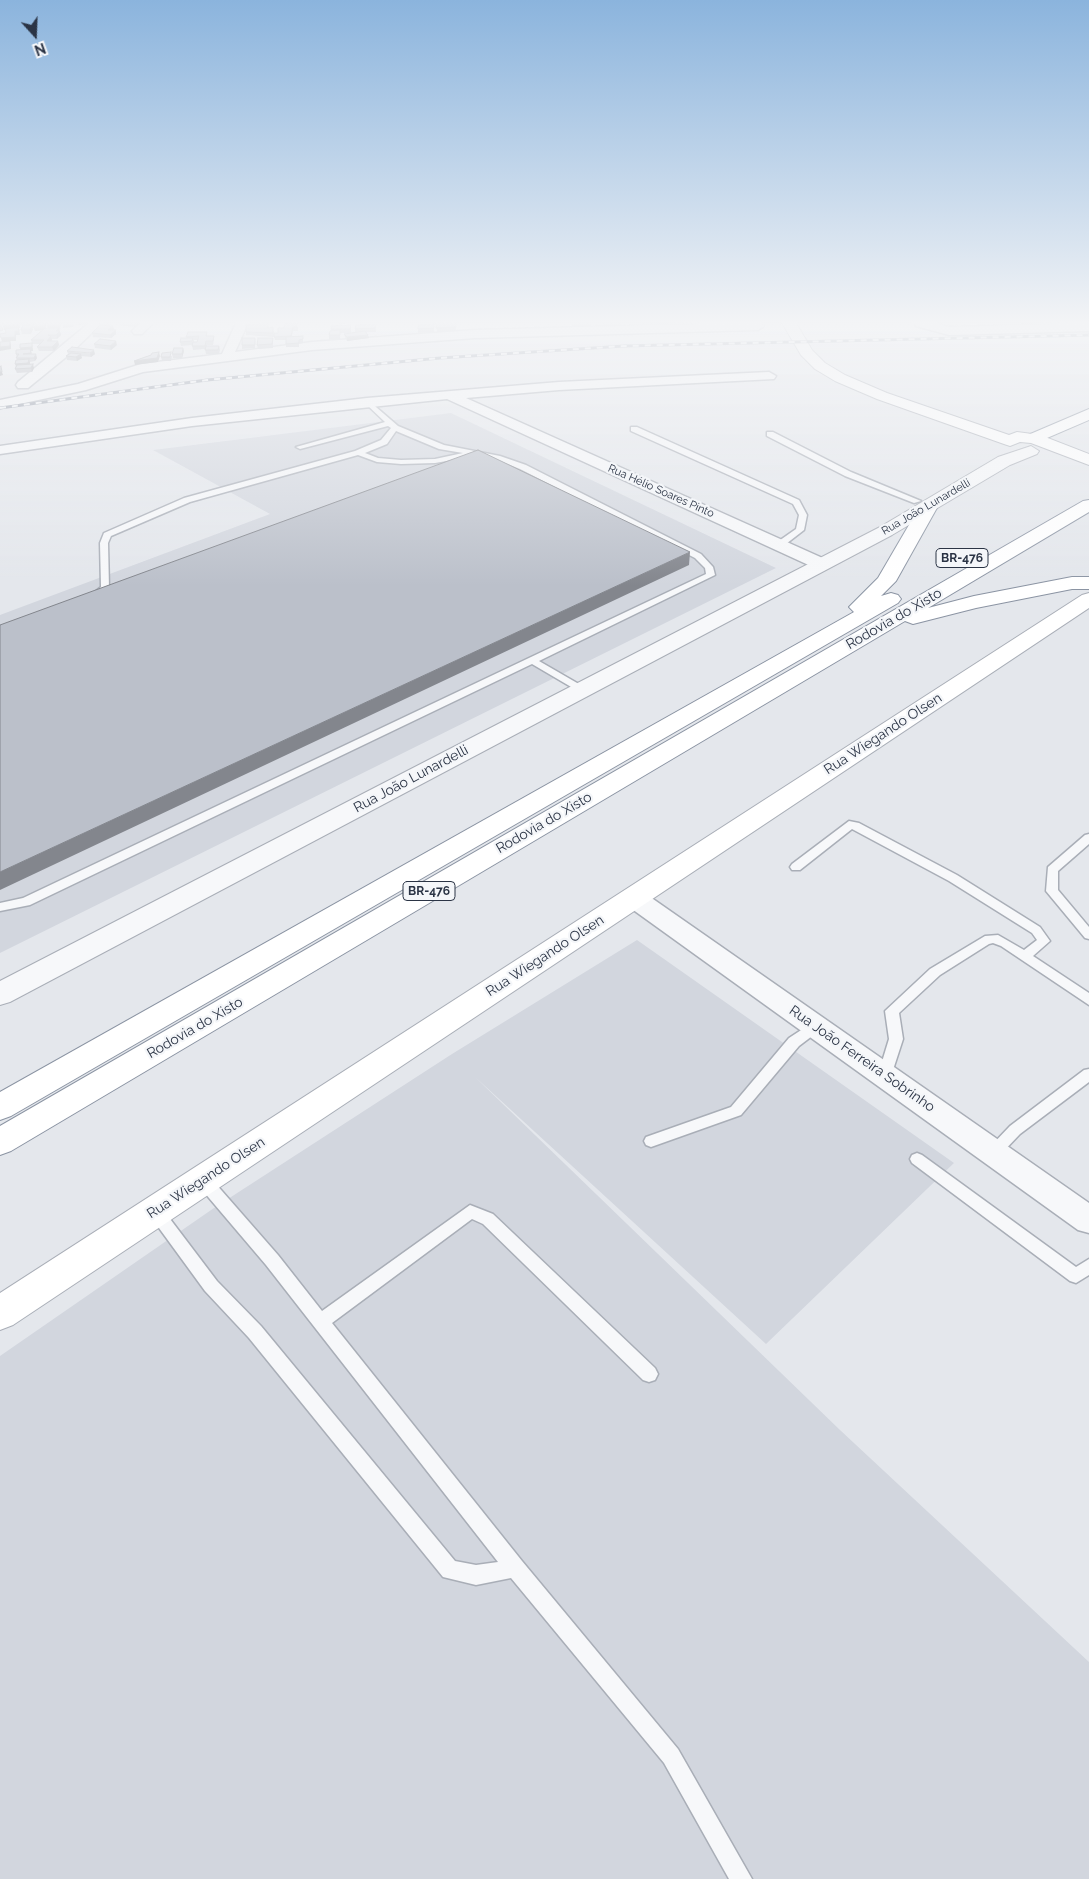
<!DOCTYPE html>
<html>
<head>
<meta charset="utf-8">
<style>
	body { margin:0 }
	#map { position:relative; width:1089px; height:1879px; overflow:hidden; background:#e4e7ec; font-family:Raleway,sans-serif }
	canvas { display:block }
	.north { position:absolute; left:10px; top:10px; width:50px; height:50px; -webkit-text-stroke:4px #f4f6f9; paint-order:stroke; rotate:160deg; font-size:14px; font-weight:700; line-height:20px; text-align:center; color:#2b3445 }
	.north::after { content:''; display:block; margin:auto; width:18px; height:22px; background:#2b3445; clip-path:polygon(50% 0,100% 100%,50% 72%,0 100%) }
</style>
</head>
<body>
<div id="map">
<canvas width="1089" height="1879"></canvas>
<div class="north">N</div>
</div>
<script>
const c = document.querySelector('canvas').getContext('2d');
c.lineJoin = 'round';
function fill(path, color) {
  c.fillStyle = color;
  c.fill(path, 'evenodd');
}
function poly(rows) {
  const path = new Path2D();
  for (const r of rows) {
    path.moveTo(r[0], r[1]);
    for (let i = 2; i < r.length; i += 2) path.lineTo(r[i], r[i + 1]);
  }
  return path;
}
function strokePath(path, color, width, dash) {
  c.strokeStyle = color;
  c.lineWidth = width;
  c.lineCap = dash ? 'butt' : 'round';
  c.setLineDash(dash || []);
  c.stroke(path);
}
function drawText(font, color, halo, rows, align = 'center') {
  c.font = font + ' Raleway,sans-serif';
  c.lineWidth = 4.5;
  c.setLineDash([]);
  c.textBaseline = 'middle';
  c.strokeStyle = halo;
  c.fillStyle = color;
  for (const [text, x, y, turn = 0] of rows) {
    c.save();
    c.translate(x, y);
    c.rotate((+turn || 0) * Math.PI / 180);
    c.textAlign = isNaN(turn) ? turn : align;
    if (halo) c.strokeText(text, 0, 0);
    c.fillText(text, 0, 0);
    c.restore();
  }
}
fill(poly([
	[451,413,776,568,0,953,0,615,270,514,153,450],
	[637,940,954,1163,766,1344,474,1076,840,1430,1089,1662,1089,1879,0,1879,0,1356,214,1208,452,1054]
]), '#d2d6de');
const service = poly([
	[365,401,369,401,398,426,444,445,500,456,526,465,701,554,713,567,715,575,539,661,584,687,584,691,578,691,532,664,30,905,0,911,0,903,23,898,706,574,705,568,695,558,520,469,498,460,469,454,469,457,435,463,401,464,377,462,358,455,190,502,111,536,108,543,109,588,96,600,90,600,90,596,101,587,100,543,104,533,184,498,355,451,381,440,391,428,388,426,300,449,296,447,385,422,365,403,365,401],
	[396,431,439,449,463,453,435,459,401,460,378,458,365,453,387,444,396,431],
	[631,427,637,427,799,500,807,515,804,530,782,547,776,547,776,543,796,529,799,515,793,504,631,431,631,427],
	[767,432,773,432,851,472,921,501,914,503,845,476,767,436,767,432],
	[849,821,859,823,957,875,1040,927,1050,941,1033,956,1089,993,1089,1005,1001,946,993,943,989,944,940,975,899,1013,903,1039,890,1079,885,1080,880,1079,878,1075,889,1039,885,1011,930,969,985,936,998,935,1024,950,1037,940,1032,933,949,881,852,829,800,870,792,870,790,867,792,864,849,821],
	[1089,834,1089,844,1058,871,1058,890,1089,927,1089,939,1085,938,1046,891,1048,867,1085,835,1089,834],
	[815,1021,820,1022,822,1026,820,1030,799,1046,741,1115,651,1147,646,1145,644,1141,646,1137,731,1107,789,1038,815,1021],
	[1089,1069,1089,1082,1020,1134,999,1156,994,1158,989,1156,987,1152,989,1148,1010,1126,1084,1070,1089,1069],
	[917,1153,922,1155,1076,1267,1089,1259,1089,1275,1076,1283,1070,1281,912,1163,910,1159,912,1155,917,1153],
	[203,1174,208,1175,278,1255,322,1311,470,1205,493,1214,655,1368,658,1374,655,1380,649,1382,643,1380,483,1224,472,1219,332,1323,522,1561,678,1749,752,1879,729,1879,664,1763,511,1578,476,1585,443,1577,249,1338,205,1291,151,1217,148,1212,151,1207,156,1205,161,1207,217,1281,261,1326,455,1561,476,1565,498,1562,266,1265,198,1185,195,1180,198,1175,203,1174]
]);
const minor = poly([
	[89,323,102,323,71,353,28,388,18,388,16,385,18,382,89,323],
	[140,323,153,323,142,334,134,334,132,331,140,323],
	[236,323,248,323,235,352,312,342,475,330,728,323,761,323,764,326,758,330,475,338,312,350,143,372,86,390,0,408,0,400,78,384,141,364,222,354,236,323],
	[914,323,934,323,949,327,1089,323,1089,331,949,335,916,326,914,323],
	[769,372,776,376,774,379,559,390,466,398,827,560,830,564,827,568,815,568,447,399,192,426,0,454,0,446,192,418,367,398,559,382,769,372],
	[634,890,643,892,1089,1203,1089,1233,1078,1230,625,904,622,898,625,892,634,890]
]);
const tertiary = poly([
	[1031,446,1039,451,1037,454,1010,465,892,535,10,1002,0,1005,0,981,880,527,998,457,1031,446]
]);
const secondary = poly([
	[782,323,796,323,812,350,825,363,845,375,887,393,1009,435,1017,432,1040,435,1089,454,1089,465,1031,443,1020,442,1010,446,1004,444,877,399,835,381,815,369,801,355,782,323],
	[1089,593,1089,608,13,1325,0,1330,0,1293,1082,595,1089,593]
]);
const trunk = poly([
	[1089,409,1089,420,1040,441,1028,441,1026,438,1028,435,1089,409],
	[1089,500,1089,512,928,608,974,596,1072,577,1089,577,1089,589,1072,589,976,608,913,624,905,621,11,1151,0,1155,0,1126,1083,501,1089,500],
	[929,501,935,502,938,506,896,581,881,596,891,593,898,595,901,599,898,603,11,1116,0,1120,0,1092,854,612,849,607,878,578,920,506,923,502,929,501]
]);
strokePath(service, '#a9aeb7', 3);
strokePath(minor, '#a9aeb7', 3);
strokePath(tertiary, '#a9aeb7', 2);
strokePath(secondary, '#a9aeb7', 2);
strokePath(trunk, '#8b94a3', 2);
fill(service, '#f7f8fa');
fill(minor, '#f7f8fa');
fill(tertiary, '#f7f8fa');
fill(secondary, '#fff');
fill(trunk, '#fff');
const rail = poly([
	[0,408,207,380,440,358,624,346,1089,335]
]);
strokePath(rail, '#7d8696', 3);
strokePath(rail, '#f4f6f9', 2, [6]);
fill(poly([
	[21,323,33,323,34,325,34,323,46,323,46,328,48,328,47,326,62,323,60,329,59,329,61,335,57,339,52,339,52,341,58,341,59,345,54,351,39,351,37,347,40,344,32,344,31,340,42,330,35,331,34,328,32,328,33,329,31,334,22,334,21,330,23,326],
	[63,323,75,323,73,327,63,328],
	[98,323,112,323,110,325,101,325,114,329,113,330,116,334,111,338,93,337,92,333,100,325,99,325],
	[119,323,141,323,135,327,119,325],
	[269,323,268,326,268,328,273,327,274,337,246,335,246,332],
	[338,323,354,323,338,324],
	[436,323,456,323,456,331,437,332],
	[572,323,591,323,591,326,572,326],
	[603,323,620,323,620,326,604,326],
	[643,323,669,323,644,325],
	[677,323,697,323,697,324,678,325],
	[376,324,376,332,366,332,369,338,347,341,345,337,344,334,355,332,355,329],
	[434,324,434,332,418,333,418,325],
	[351,325,351,333,340,333,340,339,329,339,329,335,331,329],
	[298,327,298,331,293,331,292,337,303,336,303,343,299,344,299,347,286,347,286,340,275,340,274,337,278,333,278,328],
	[207,332,207,336,214,336,214,340,213,345,207,345,207,346,219,346,220,350,219,354,206,354,205,349,193,350,192,345,181,346,180,342,187,338,186,337],
	[194,340,198,340,197,342,194,342],
	[255,338,255,348,242,349,242,345],
	[273,341,273,348,258,349,257,345],
	[32,343,33,351,31,351,32,354,37,358,35,361,30,362,30,364,34,368,32,372,17,373,15,369,17,360,16,354,21,350],
	[94,344,117,345,111,350,95,348],
	[183,348,184,351,182,358,173,358,172,354],
	[67,351,95,354,91,357,81,356,82,358,77,361,67,360,66,356,68,354],
	[172,356,171,361,162,361,161,357]
]), '#a1a5ae');
fill(poly([
	[20,323,20,328,19,328,20,335,16,335,16,341,10,341,11,345,11,349,0,351,0,347,2,342,1,338,15,331,18,328,4,330,3,326],
	[45,323,46,324,46,330,35,331,34,328,32,328,33,329,31,334,30,330,26,325,33,324,34,327],
	[78,323,89,323,89,324,78,325],
	[134,323,141,323,135,327],
	[113,326,114,329,109,333,108,330],
	[59,328,61,335,57,339,56,331],
	[116,330,116,334,111,338,110,335],
	[368,335,369,338,347,341,347,337],
	[51,336,52,340,48,345,47,341],
	[58,341,59,345,54,351,52,347],
	[116,341,117,345,111,350,110,346],
	[32,343,33,351,31,351,32,357,23,354,21,352,20,348],
	[183,348,184,351,182,358,182,354],
	[94,350,95,354,91,357,90,353],
	[159,352,160,356,158,362,135,365,134,361],
	[36,354,37,358,35,361,34,358],
	[81,354,82,358,77,361,76,357],
	[29,359,30,363,29,367,17,368,15,364],
	[33,364,34,368,32,372,31,368],
	[0,372,2,372,3,375,0,376],
	[690,552,689,565,0,890,0,872]
]), '#83868d');
const building = poly([
	[3,323,19,323,19,324,3,326,3,323],
	[22,323,33,323,33,324,26,325,32,325,30,330,21,330,23,325,22,323],
	[34,323,45,323,45,326,33,327,34,323],
	[48,323,60,323,59,325,47,326,48,323],
	[260,323,267,323,268,328,273,327,273,333,246,332,246,325,259,324,260,323],
	[297,323,297,327,293,327,291,336,274,337,274,333,278,333,278,328,284,328,284,324,297,323],
	[436,323,456,323,456,327,436,328,436,323],
	[376,324,375,328,355,329,356,325,376,324],
	[434,324,434,328,418,329,418,325,434,324],
	[0,325,1,325,3,330,0,331,0,325],
	[100,325,113,326,108,330,116,330,110,335,92,333,100,325],
	[351,325,350,329,331,329,331,326,351,325],
	[18,327,19,331,15,331,15,337,1,338,0,334,6,333,5,329,18,327],
	[45,328,59,328,56,331,60,331,56,335,48,335,51,336,47,341,58,341,52,347,37,347,44,340,31,340,45,328],
	[340,330,340,335,329,335,330,331,340,330],
	[365,331,368,335,347,337,344,334,365,331],
	[188,332,207,332,206,336,214,336,213,341,206,341,205,346,192,346,193,342,197,342,199,336,186,337,188,332],
	[303,336,303,339,299,340,299,343,286,344,286,337,303,336],
	[181,338,193,338,192,341,180,342,181,338],
	[242,338,255,338,255,345,242,345,242,338],
	[258,338,273,338,272,344,257,345,258,338],
	[100,339,116,341,110,346,94,344,100,339],
	[10,341,10,346,0,347,0,342,10,341],
	[32,343,32,347,20,348,20,344,32,343],
	[206,346,219,346,218,350,205,350,206,346],
	[72,347,94,350,90,353,67,351,72,347],
	[174,348,183,348,182,354,172,354,174,348],
	[30,349,31,353,23,354,36,354,34,358,16,358,19,354,16,354,16,350,30,349],
	[159,352,157,358,134,361,151,355,152,353,159,352],
	[171,352,170,357,161,357,162,353,171,352],
	[71,353,81,354,76,357,66,356,71,353],
	[29,359,28,363,15,364,16,360,29,359],
	[33,364,31,368,15,369,17,365,33,364],
	[1,366,2,372,0,372,0,367,1,366],
	[478,450,690,552,0,872,0,625,478,450]
]);
fill(building, '#bbc0ca');
strokePath(building, '#83868d', 1);
const sky = c.createLinearGradient(0, 0, 0, 586);
sky.addColorStop(0, '#8bb4dd');
sky.addColorStop(0.55, '#f3f4f6');
sky.addColorStop(1, '#f3f4f600');
c.fillStyle = sky;
c.fillRect(0, 0, 1089, 586);
drawText('11px', '#2b3445', '#f4f6f9', [
	["Rua Hélio Soares Pinto",661,491,24],
	["Rua João Lunardelli",926,507,-30]
]);
for (const [x, y, w] of [
	[962,558,52],
	[429,891,52]
]) {
  const box = new Path2D();
  box.roundRect(x - w / 2, y - 9.5, w, 19, 4);
  c.fillStyle = '#f4f6f9';
  c.fill(box);
  strokePath(box, '#2b3445', 1);
}
drawText('bold 12px', '#2b3445', null, [
	["BR-476",962,558],
	["BR-476",429,891]
]);
drawText('14px', '#2b3445', '#f4f6f9', [
	["Rodovia do Xisto",894,619,-30],
	["Rua Wiegando Olsen",883,734,-33],
	["Rua João Lunardelli",411,779,-28],
	["Rodovia do Xisto",544,823,-30],
	["Rua Wiegando Olsen",545,956,-33],
	["Rodovia do Xisto",195,1028,-30],
	["Rua João Ferreira Sobrinho",862,1059,35],
	["Rua Wiegando Olsen",206,1178,-33]
]);
</script>
</body>
</html>
